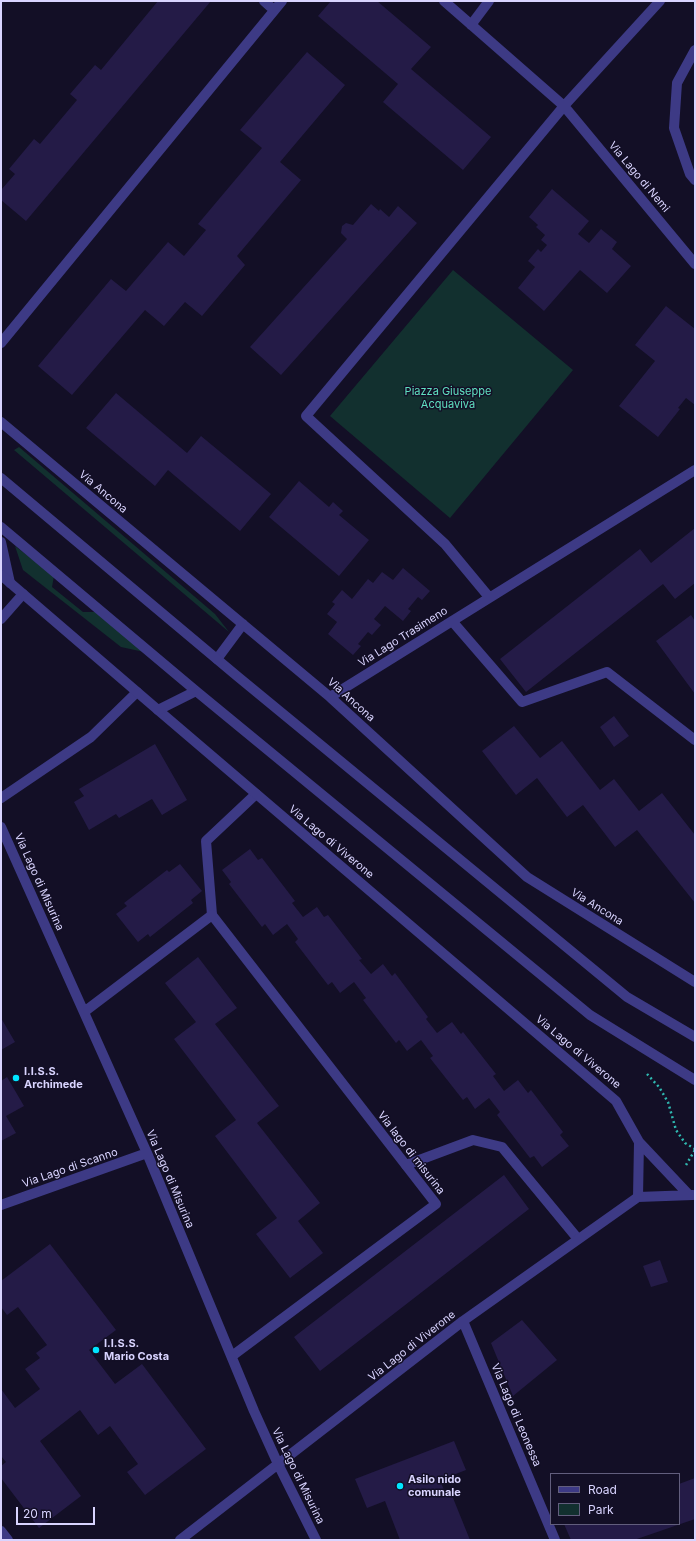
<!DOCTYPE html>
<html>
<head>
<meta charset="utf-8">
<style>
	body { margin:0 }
	#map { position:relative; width:696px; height:1541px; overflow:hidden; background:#130f26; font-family:Inter,sans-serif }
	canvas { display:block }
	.frame { position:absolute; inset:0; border:2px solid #d9d4ff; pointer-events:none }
	.legend { position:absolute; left:550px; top:1473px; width:130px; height:52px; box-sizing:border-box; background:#130f26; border:1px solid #625e7d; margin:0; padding:5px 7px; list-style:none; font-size:12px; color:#d9d4ff }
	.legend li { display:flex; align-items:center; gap:8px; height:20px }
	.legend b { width:20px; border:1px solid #625e7d }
	.scale { position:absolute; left:16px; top:1507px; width:79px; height:18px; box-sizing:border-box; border:2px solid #d9d4ff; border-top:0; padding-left:5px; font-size:12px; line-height:14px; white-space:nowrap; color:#d9d4ff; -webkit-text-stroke:3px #130f26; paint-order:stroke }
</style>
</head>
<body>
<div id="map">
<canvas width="696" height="1541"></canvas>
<div class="frame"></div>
<ul class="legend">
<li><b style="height:5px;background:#3d3a85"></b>Road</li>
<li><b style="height:11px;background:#12302f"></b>Park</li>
</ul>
<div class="scale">20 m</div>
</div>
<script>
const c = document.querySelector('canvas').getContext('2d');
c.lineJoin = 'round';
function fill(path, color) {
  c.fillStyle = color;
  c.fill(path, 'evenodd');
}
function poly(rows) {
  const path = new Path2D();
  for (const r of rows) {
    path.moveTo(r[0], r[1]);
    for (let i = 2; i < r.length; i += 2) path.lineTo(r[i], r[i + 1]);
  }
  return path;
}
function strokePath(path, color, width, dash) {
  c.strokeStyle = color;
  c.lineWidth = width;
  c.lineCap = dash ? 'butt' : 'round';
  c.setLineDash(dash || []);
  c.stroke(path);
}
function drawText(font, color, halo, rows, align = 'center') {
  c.font = font + ' Inter,sans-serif';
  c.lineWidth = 3;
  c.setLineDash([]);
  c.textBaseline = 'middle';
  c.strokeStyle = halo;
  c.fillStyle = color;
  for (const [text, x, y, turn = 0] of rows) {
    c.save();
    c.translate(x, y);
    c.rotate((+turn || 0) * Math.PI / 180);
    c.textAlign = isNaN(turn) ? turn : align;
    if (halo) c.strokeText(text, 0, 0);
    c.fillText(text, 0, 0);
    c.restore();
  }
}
fill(poly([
	[453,270,573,370,450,518,330,416],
	[19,447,215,614,229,632,14,450],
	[15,546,54,576,52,587,83,612,95,612,144,652,121,647,23,570]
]), '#12302f');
fill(poly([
	[158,1,211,1,26,221,1,200,1,190,15,174,9,169,34,139,40,144,77,100,70,94,95,65,101,70],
	[331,1,377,1,431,47,411,69,491,137,463,170,383,102,398,84,318,16],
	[307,52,345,85,280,162,301,180,237,256,245,265,202,316,185,302,164,326,145,310,72,395,38,366,111,279,126,291,168,242,184,256,206,230,198,224,262,148,240,130],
	[552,189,589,221,578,234,589,243,601,229,617,242,612,249,631,266,607,293,580,270,544,311,518,288,535,267,528,261,538,249,541,252,547,245,541,240,545,235,536,227,538,225,529,217],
	[371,204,379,211,380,209,389,217,398,206,417,223,281,375,250,347,347,239,341,233,342,226,346,223,353,225],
	[666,306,695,329,695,405,686,398,678,408,680,409,658,437,619,406,655,361,635,345],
	[116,393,187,453,201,436,271,494,240,531,168,470,155,486,86,428],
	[299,481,329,507,333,502,343,511,339,515,369,540,339,576,269,517],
	[695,528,695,583,675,599,663,584,526,692,500,659,640,549,651,563],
	[403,568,430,591,422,600,418,597,408,609,411,611,403,621,385,606,374,619,381,625,372,635,368,632,358,644,361,646,353,655,328,634,337,622,327,614,335,604,332,602,342,590,352,599,368,579,373,583,382,572,393,580],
	[691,615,695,621,695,694,656,641],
	[614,716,629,736,614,747,600,727],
	[514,726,540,758,562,741,600,790,614,779,639,811,662,793,695,835,695,903,637,830,615,847,583,805,567,817,537,778,516,795,482,751],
	[155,744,187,800,162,815,152,799,119,818,116,814,89,830,74,802,84,796,79,789],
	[250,849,258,860,262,858,295,901,292,903,303,917,317,907,324,917,328,915,362,959,359,960,371,974,383,964,392,976,395,973,428,1017,426,1019,437,1033,452,1022,461,1034,463,1032,496,1074,493,1076,504,1091,518,1080,528,1093,531,1090,563,1132,560,1135,569,1146,542,1167,534,1156,530,1158,497,1115,500,1112,489,1098,475,1109,467,1097,463,1100,430,1058,433,1056,421,1040,407,1051,399,1040,396,1043,363,1000,366,998,354,982,340,993,332,982,328,985,295,942,298,939,287,924,273,935,265,924,262,927,229,884,231,882,222,870],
	[180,864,202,891,191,900,193,903,150,937,148,934,138,942,116,914,127,906,124,903,167,870,169,872],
	[198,957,237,1008,215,1024,279,1106,257,1123,320,1203,298,1221,323,1253,290,1278,256,1234,277,1218,215,1136,236,1120,174,1039,196,1022,165,983],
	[1,1018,15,1042,1,1050],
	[7,1077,24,1106,6,1116,16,1133,1,1141,1,1081],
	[504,1175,529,1209,320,1371,294,1337],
	[50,1244,116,1330,89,1350,115,1384,142,1364,206,1449,145,1495,127,1472,138,1464,110,1426,98,1435,80,1410,40,1441,81,1496,39,1528,1,1478,1,1466,6,1462,1,1456,1,1389,15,1408,40,1389,25,1369,40,1358,36,1353,47,1345,18,1307,7,1315,1,1307,1,1281],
	[660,1260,668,1282,651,1287,643,1266],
	[522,1320,557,1360,513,1396,491,1343],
	[454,1441,466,1470,440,1480,446,1495,451,1493,470,1540,400,1540,385,1501,367,1508,355,1479],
	[695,1478,695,1519,634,1540,571,1540,564,1524,679,1524,679,1484]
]), '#241b47');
strokePath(poly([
	[647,1074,659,1087,668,1102,676,1130,685,1143,695,1149],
	[686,1165,695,1150]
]), '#2fb8b0', 2.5, [2, 3]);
strokePath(poly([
	[695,50,677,83,674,128,690,174,695,180]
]), '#3d3a85', 10);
strokePath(poly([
	[212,915,206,841,256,794],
	[406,1165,473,1140,502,1147,578,1239]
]), '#3d3a85', 10);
strokePath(poly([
	[264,1,274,10],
	[444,1,564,106,695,264],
	[471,25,489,1],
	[1,343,282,1],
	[1,422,330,697,527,877,695,982],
	[1,542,10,583],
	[489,597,445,544,306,416,564,106,660,1],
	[1,619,23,594],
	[452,621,522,702,607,672,695,740],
	[217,659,243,624],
	[330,697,695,470],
	[158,710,616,1101,639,1142,638,1197],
	[1,798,91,737,137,692],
	[1,827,147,1153,254,1411,278,1464,316,1540],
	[84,1012,212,915,436,1204,232,1356],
	[639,1142,689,1195],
	[638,1197,693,1195],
	[1,1205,147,1153],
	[463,1321,555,1540],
	[1,1531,8,1540],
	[180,1540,463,1321,638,1197]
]), '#3d3a85', 10);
strokePath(poly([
	[1,478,237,676,627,997,695,1037],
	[1,527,196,691,590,1015,695,1080],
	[1,575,158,710,196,691]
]), '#3d3a85', 10);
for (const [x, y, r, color] of [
	[16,1078,4,"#00e5ff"],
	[96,1350,4,"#00e5ff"],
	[400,1486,4,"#00e5ff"]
]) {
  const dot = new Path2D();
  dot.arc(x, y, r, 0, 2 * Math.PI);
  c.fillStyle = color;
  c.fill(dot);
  strokePath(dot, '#130f26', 1.5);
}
drawText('11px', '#d9d4ff', '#130f26', [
	["Via Lago di Nemi",639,177,50],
	["Via Ancona",103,492,40],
	["Via Lago Trasimeno",403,637,-32],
	["Via Ancona",351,700,42],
	["Via Lago di Viverone",331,842,40],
	["Via Lago di Misurina",39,882,66],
	["Via Ancona",597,907,32],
	["Via Lago di Viverone",578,1052,40],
	["Via lago di misurina",411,1153,52],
	["Via Lago di Scanno",70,1168,-19],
	["Via Lago di Misurina",170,1179,67],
	["Via Lago di Viverone",412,1346,-38],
	["Via Lago di Leonessa",516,1415,67],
	["Via Lago di Misurina",298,1476,64]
]);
drawText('11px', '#5fe0c0', '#130f26', [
	["Piazza Giuseppe",448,392],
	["Acquaviva",448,405]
]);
drawText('bold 11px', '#d9d4ff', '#130f26', [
	["I.I.S.S.",24,1072],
	["Archimede",24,1085],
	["I.I.S.S.",104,1344],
	["Mario Costa",104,1357],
	["Asilo nido",408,1480],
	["comunale",408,1493]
], 'left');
</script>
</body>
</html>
